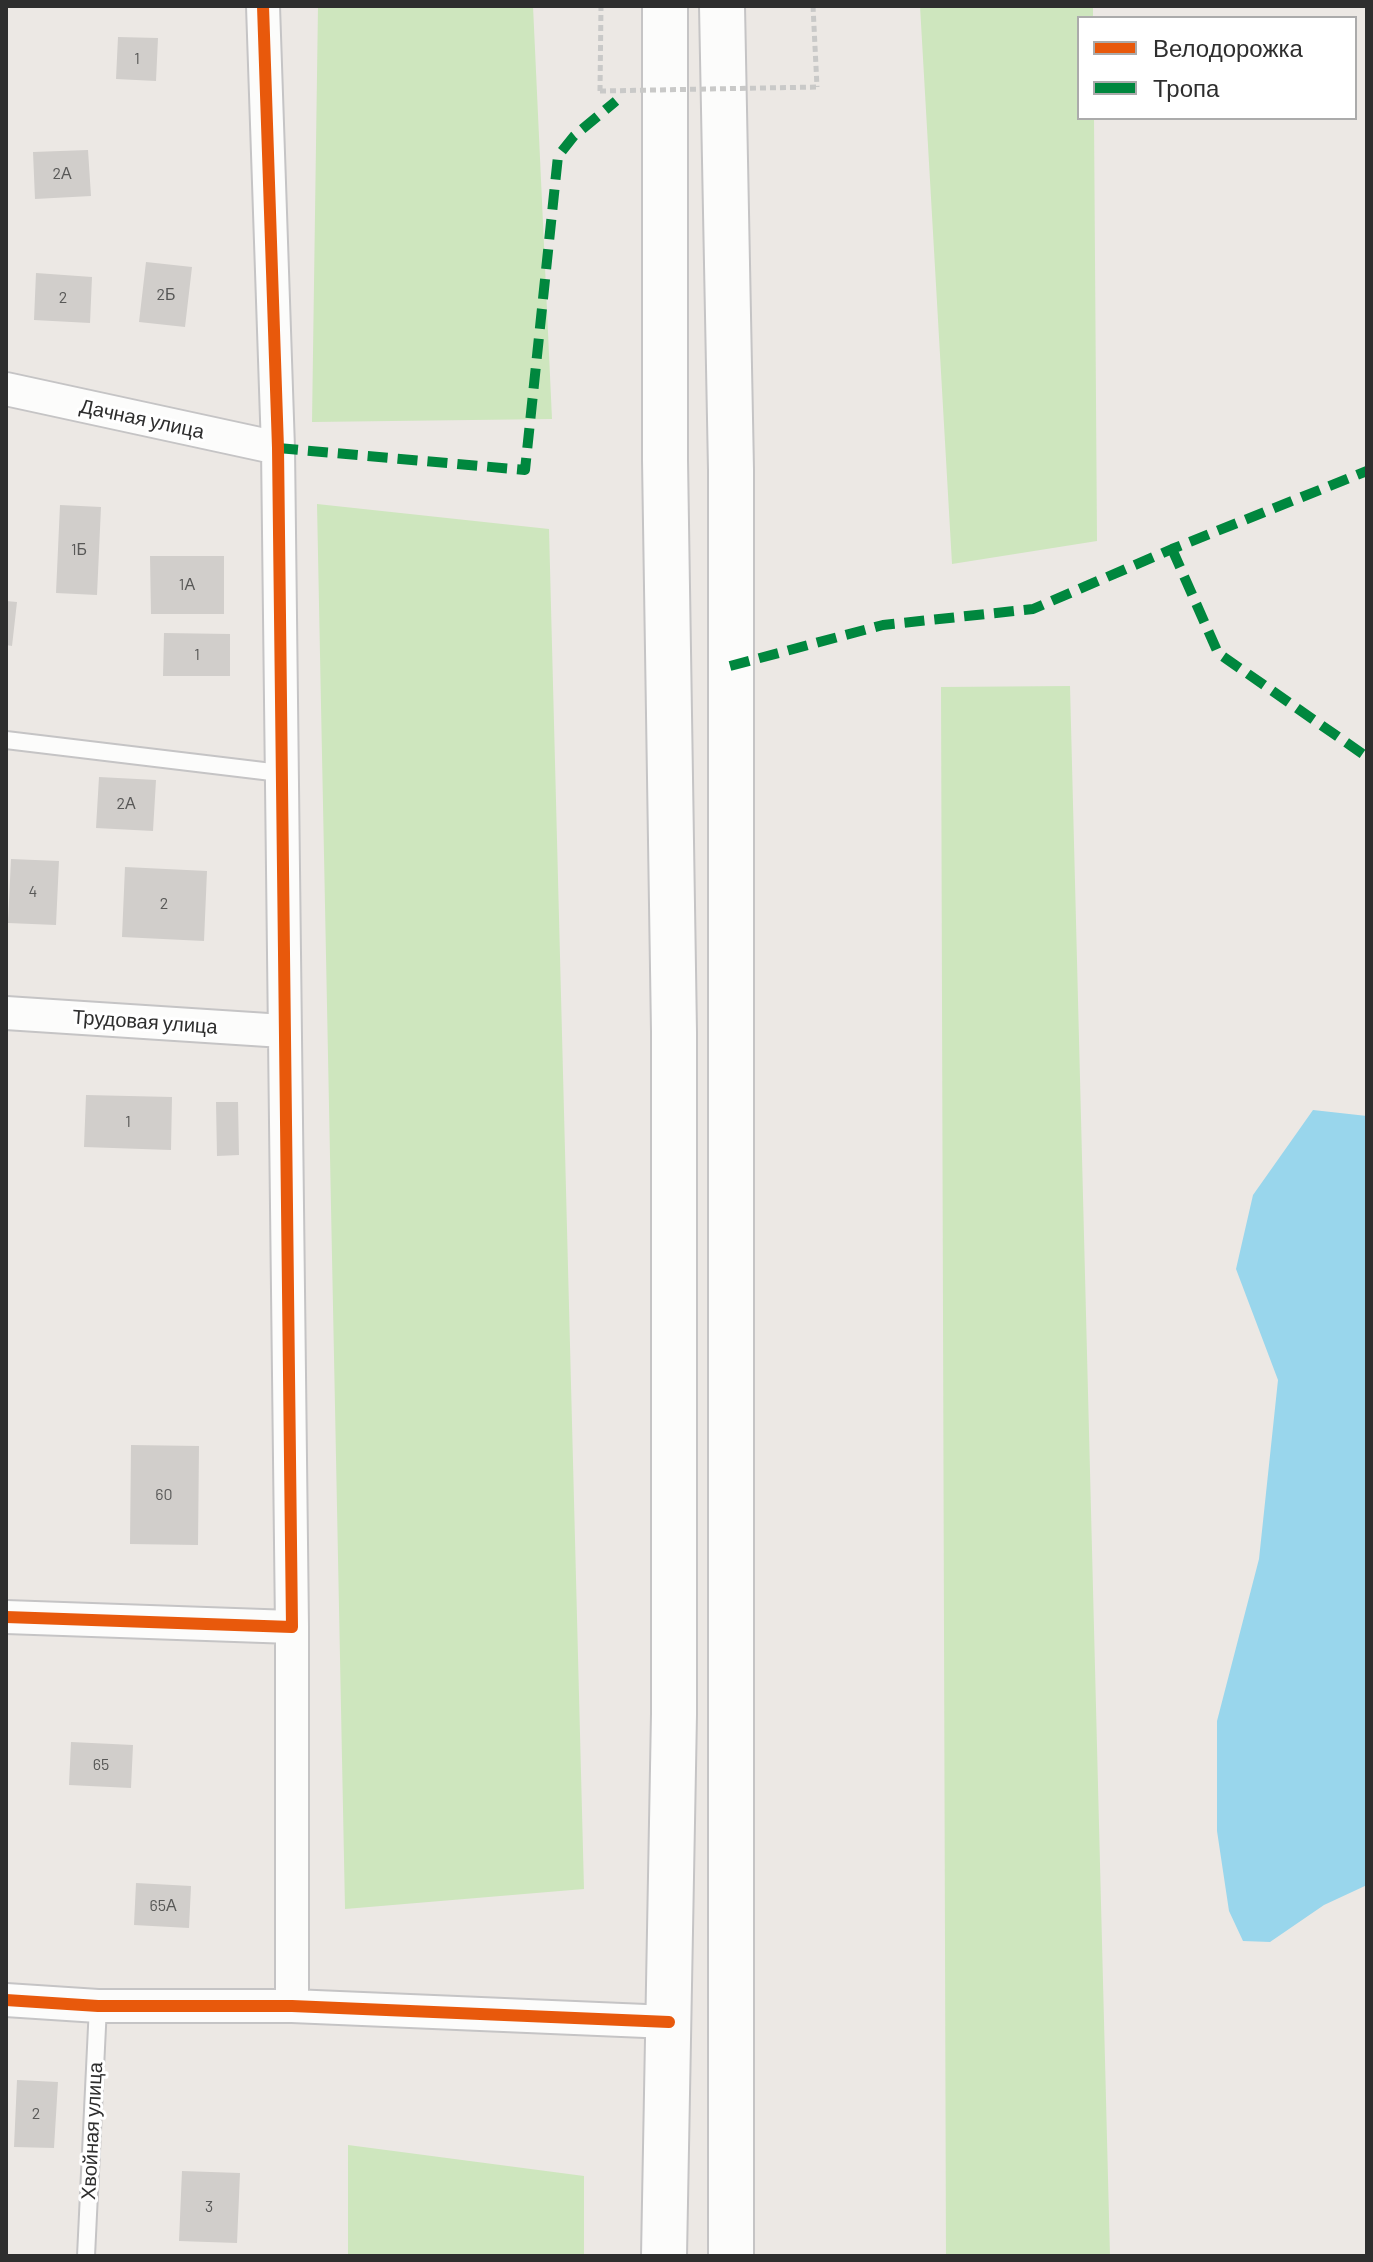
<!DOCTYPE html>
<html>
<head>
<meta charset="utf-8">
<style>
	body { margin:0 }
	#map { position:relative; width:1373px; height:2262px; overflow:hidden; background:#ece8e4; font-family:Barlow,sans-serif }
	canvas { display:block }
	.frame { position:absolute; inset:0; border:8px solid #2e2e2e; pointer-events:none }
	.legend { position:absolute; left:1077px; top:16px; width:280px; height:104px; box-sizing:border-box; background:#fff; border:2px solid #ababab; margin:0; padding:10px 14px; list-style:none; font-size:24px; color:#2e2e2e }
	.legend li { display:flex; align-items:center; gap:16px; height:40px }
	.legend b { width:40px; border:2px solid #ababab }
</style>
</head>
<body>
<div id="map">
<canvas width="1373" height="2262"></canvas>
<div class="frame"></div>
<ul class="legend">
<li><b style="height:10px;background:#e8590c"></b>Велодорожка</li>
<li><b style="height:10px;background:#00873e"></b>Тропа</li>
</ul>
</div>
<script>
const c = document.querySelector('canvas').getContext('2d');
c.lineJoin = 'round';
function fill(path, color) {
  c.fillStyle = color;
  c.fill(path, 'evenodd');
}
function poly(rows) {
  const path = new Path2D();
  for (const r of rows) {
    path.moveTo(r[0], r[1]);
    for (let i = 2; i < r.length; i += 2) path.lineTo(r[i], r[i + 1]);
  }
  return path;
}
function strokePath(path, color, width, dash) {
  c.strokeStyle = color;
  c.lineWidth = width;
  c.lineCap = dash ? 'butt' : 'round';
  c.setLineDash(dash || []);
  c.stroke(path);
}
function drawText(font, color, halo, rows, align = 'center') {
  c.font = font + ' Barlow,sans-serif';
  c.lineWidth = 6;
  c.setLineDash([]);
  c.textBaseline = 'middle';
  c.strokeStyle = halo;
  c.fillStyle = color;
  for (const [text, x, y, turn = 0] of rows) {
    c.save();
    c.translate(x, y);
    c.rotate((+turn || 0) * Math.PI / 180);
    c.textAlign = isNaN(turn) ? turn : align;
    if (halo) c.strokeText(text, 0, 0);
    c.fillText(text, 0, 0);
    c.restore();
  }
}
fill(poly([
	[318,6,533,6,552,419,312,422],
	[920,6,1093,6,1093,18,1079,18,1079,118,1094,118,1097,541,952,564],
	[317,504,549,529,584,1889,345,1909],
	[1070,686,1110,2256,946,2256,941,687],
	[348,2145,584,2176,584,2256,348,2256]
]), '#cee6be');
fill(poly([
	[1313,1110,1367,1116,1367,1885,1324,1905,1270,1942,1243,1941,1229,1911,1217,1831,1217,1721,1259,1559,1278,1380,1236,1269,1253,1195]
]), '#99d6ec');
fill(poly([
	[118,37,158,38,156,81,116,79],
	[88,150,91,196,35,199,33,152],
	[146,262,192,267,185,327,139,322],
	[36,273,92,277,90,323,34,320],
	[60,505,101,507,97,595,56,593],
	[150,556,224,556,224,614,151,614],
	[6,601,17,602,12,646,6,645],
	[164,633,230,634,230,676,163,676],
	[99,777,156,780,153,831,96,828],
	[11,859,59,861,56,925,8,923],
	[125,867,207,871,204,941,122,937],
	[86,1095,172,1097,171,1150,84,1147],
	[216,1102,238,1102,239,1155,217,1156],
	[131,1445,199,1446,198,1545,130,1544],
	[71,1742,133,1745,131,1788,69,1785],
	[136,1883,191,1886,189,1928,134,1925],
	[17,2080,58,2082,54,2148,14,2147],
	[182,2171,240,2173,237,2243,179,2241]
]), '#d1cecb');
const lane = poly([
	[6,740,280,773],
	[86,2256,98,2006]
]);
const street = poly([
	[6,389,278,448],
	[6,1013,283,1031],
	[6,1617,292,1627,278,448,263,6],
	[6,2000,98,2006,292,2006,669,2022],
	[292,2006,292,1627]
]);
const secondary = poly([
	[722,6,731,470,731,2256],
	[664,2256,674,1714,674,1032,665,460,665,6]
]);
strokePath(lane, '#c5c4c5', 20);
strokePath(street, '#c5c4c5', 36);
strokePath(secondary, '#c5c4c5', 48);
strokePath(poly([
	[813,6,817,87],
	[600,91,601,6]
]), '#c9c9c8', 5, [6, 4]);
strokePath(lane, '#fcfcfb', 16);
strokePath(street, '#fcfcfb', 32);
strokePath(secondary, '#fcfcfb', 44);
strokePath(poly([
	[600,91,817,87]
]), '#c9c9c8', 5, [6, 4]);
strokePath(poly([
	[278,448,525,470,558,156,574,136,616,101],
	[1172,549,1218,653,1367,757],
	[730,666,883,625,1033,609,1172,549,1367,471]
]), '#00873e', 10, [20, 10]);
strokePath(poly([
	[6,1617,292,1627,278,448,263,6],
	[6,2000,98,2006,292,2006,669,2022]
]), '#e8590c', 12);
drawText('16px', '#585857', null, [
	["1",137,59],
	["2А",62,174],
	["2Б",166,295],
	["2",63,298],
	["1Б",79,550],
	["1А",187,585],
	["1",197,655],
	["2А",126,804],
	["4",33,892],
	["2",164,904],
	["1",128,1122],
	["60",164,1495],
	["65",101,1765],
	["65А",163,1906],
	["2",36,2114],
	["3",209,2207]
]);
drawText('20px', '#2e2e2e', '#fff', [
	["Дачная улица",142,419,12],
	["Трудовая улица",145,1022,4],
	["Хвойная улица",92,2131,-87]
]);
</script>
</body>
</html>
